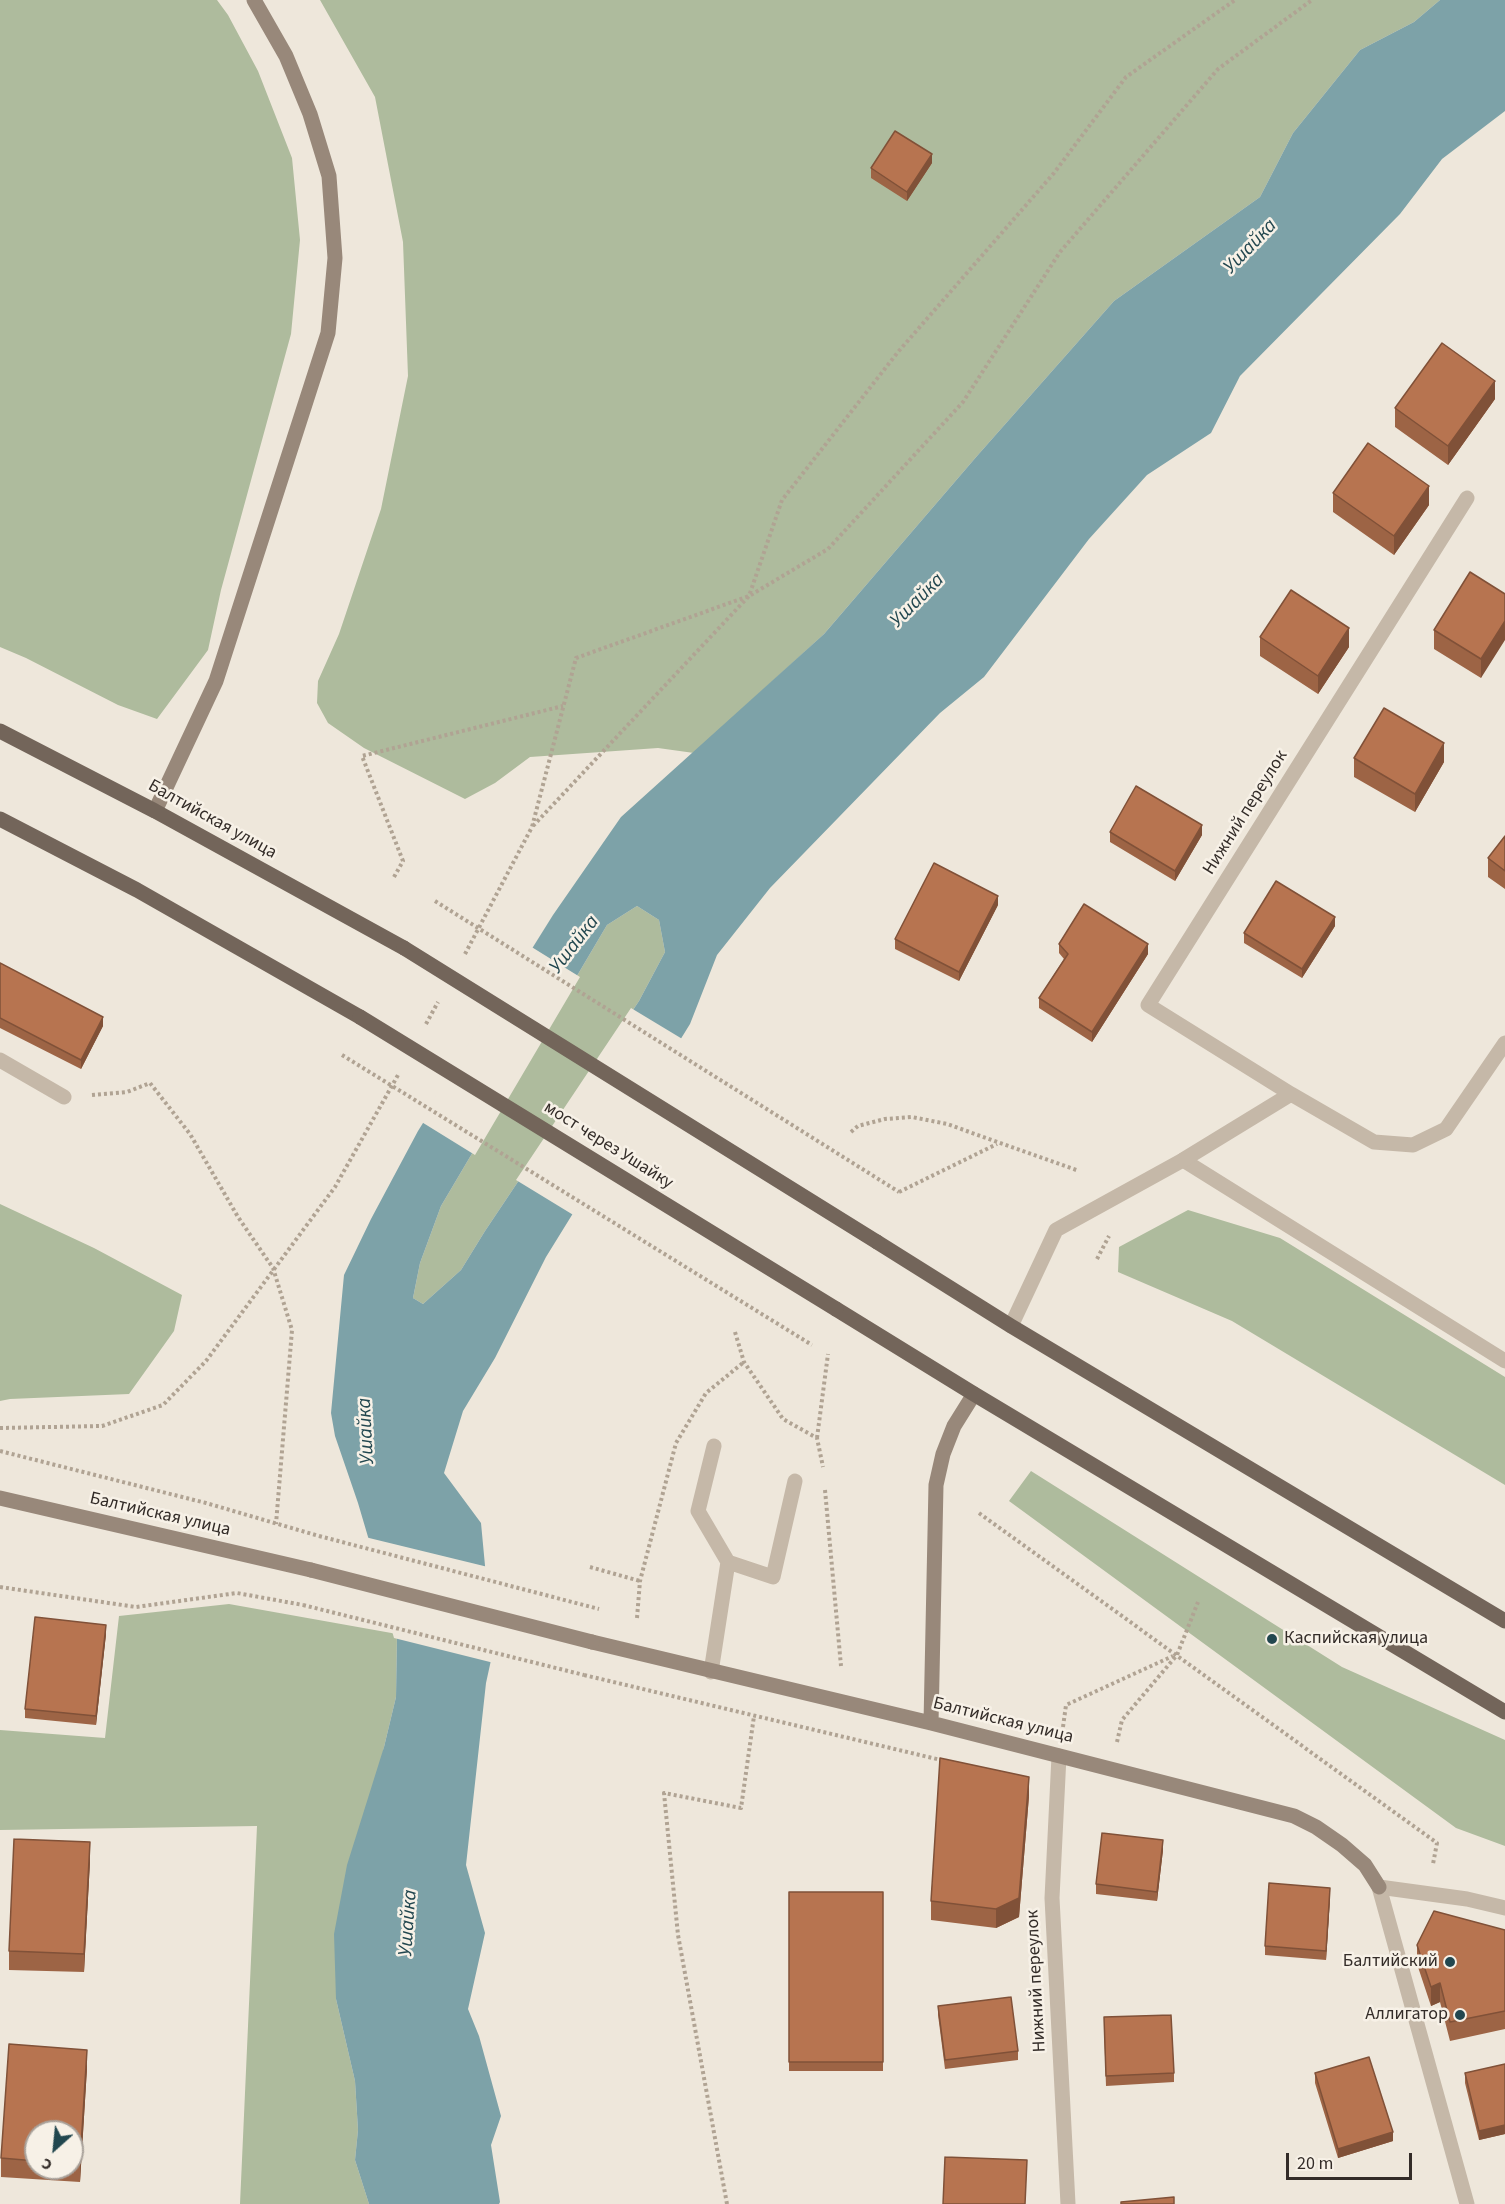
<!DOCTYPE html>
<html>
<head>
<meta charset="utf-8">
<style>
	body { margin:0 }
	#map { position:relative; width:1505px; height:2204px; overflow:hidden; background:#eee7db; font-family:"Source Sans 3",sans-serif }
	canvas { display:block }
	.north { position:absolute; left:24px; top:2120px; width:60px; height:60px; box-sizing:border-box; background:#f7f1e7; border:2px solid #a9a29b; border-radius:50%; rotate:207deg; font-size:16px; font-weight:700; line-height:24px; text-align:center; color:#332c28 }
	.north::after { content:''; display:block; margin:auto; width:21px; height:27px; background:#22474f; clip-path:polygon(50% 0,100% 100%,50% 72%,0 100%) }
	.scale { position:absolute; left:1286px; top:2153px; width:126px; height:27px; box-sizing:border-box; border:3px solid #332c28; border-top:0; padding-left:8px; font-size:18px; line-height:21px; white-space:nowrap; color:#332c28; -webkit-text-stroke:4px #f7f1e7; paint-order:stroke }
</style>
</head>
<body>
<div id="map">
<canvas width="1505" height="2204"></canvas>
<div class="north">С</div>
<div class="scale">20 m</div>
</div>
<script>
const c = document.querySelector('canvas').getContext('2d');
c.lineJoin = 'round';
function fill(path, color) {
  c.fillStyle = color;
  c.fill(path, 'evenodd');
}
function poly(rows) {
  const path = new Path2D();
  for (const r of rows) {
    path.moveTo(r[0], r[1]);
    for (let i = 2; i < r.length; i += 2) path.lineTo(r[i], r[i + 1]);
  }
  return path;
}
function strokePath(path, color, width, dash) {
  c.strokeStyle = color;
  c.lineWidth = width;
  c.lineCap = dash ? 'butt' : 'round';
  c.setLineDash(dash || []);
  c.stroke(path);
}
function drawText(font, color, halo, rows, align = 'center') {
  c.font = font + ' "Source Sans 3",sans-serif';
  c.lineWidth = 5;
  c.setLineDash([]);
  c.textBaseline = 'middle';
  c.strokeStyle = halo;
  c.fillStyle = color;
  for (const [text, x, y, turn = 0] of rows) {
    c.save();
    c.translate(x, y);
    c.rotate((+turn || 0) * Math.PI / 180);
    c.textAlign = isNaN(turn) ? turn : align;
    if (halo) c.strokeText(text, 0, 0);
    c.fillText(text, 0, 0);
    c.restore();
  }
}
fill(poly([
	[0,0,217,0,228,15,258,71,292,158,300,240,291,334,221,590,208,650,157,719,118,705,26,658,0,647],
	[320,0,1440,0,1414,22,1360,50,1293,133,1260,197,1114,301,977,456,824,634,694,753,658,748,530,757,495,783,465,799,364,748,328,723,317,703,318,681,339,634,381,509,408,376,403,242,375,97],
	[637,906,659,920,665,952,639,1001,485,1231,461,1270,423,1304,413,1298,420,1263,441,1206,607,925],
	[0,1204,94,1248,182,1295,174,1331,129,1394,10,1399,0,1401],
	[1188,1210,1280,1238,1505,1377,1505,1485,1232,1321,1118,1272,1119,1247],
	[1031,1471,1342,1667,1505,1740,1505,1846,1456,1828,1009,1501],
	[229,1604,397,1634,396,1697,384,1747,336,1999,355,2081,358,2130,355,2160,369,2204,240,2204,257,1826,0,1830,0,1730,105,1738,119,1616]
]), '#aebb9d');
fill(poly([
	[1440,0,1505,0,1505,111,1442,159,1400,214,1240,376,1211,433,1147,475,1089,539,984,677,940,713,770,888,717,955,690,1024,546,1257,495,1358,463,1411,444,1473,481,1523,493,1651,486,1683,466,1865,485,1933,468,2009,479,2036,501,2116,491,2145,500,2202,499,2204,369,2204,355,2160,358,2130,355,2081,336,1999,334,1934,347,1865,384,1747,396,1697,397,1635,358,1503,335,1436,331,1413,344,1275,371,1219,418,1131,553,915,621,817,824,634,977,456,1114,301,1260,197,1293,133,1360,50,1414,22],
	[637,906,659,920,665,952,639,1001,485,1231,461,1270,423,1304,413,1298,420,1263,441,1206,607,925]
]), '#7da2a8');
fill(poly([
	[530,946,580,977,475,1155,420,1121],
	[631,1008,684,1040,575,1216,516,1180],
	[365,1537,488,1567,496,1651,494,1663,394,1638]
]), '#eee7db');
strokePath(poly([
	[533,826,749,596,782,500,898,352,1054,173,1126,77,1235,0],
	[394,877,403,861,362,756,563,706],
	[465,954,532,827,576,658,749,596,828,549,963,402,1060,252,1218,69,1312,0],
	[426,1024,438,1002],
	[92,1095,127,1092,150,1083,190,1134,238,1217,273,1268,292,1330,276,1524],
	[851,1132,858,1126,885,1119,912,1117,947,1124,1079,1171],
	[899,1192,997,1144],
	[1097,1259,1109,1236],
	[735,1332,744,1362,783,1419,817,1438,823,1467],
	[0,1428,102,1426,163,1405,206,1361,335,1187,398,1075],
	[817,1438,828,1354],
	[0,1451,206,1503,319,1536],
	[825,1490,841,1666],
	[979,1513,1437,1843,1433,1864],
	[590,1567,640,1581],
	[0,1587,136,1607,237,1593,303,1605],
	[637,1618,640,1581,676,1443,706,1393,744,1362],
	[584,1675,945,1761],
	[1063,1727,1066,1705,1173,1656],
	[1117,1742,1122,1720,1177,1655,1198,1602],
	[727,2204,678,1935,664,1793,741,1808,754,1716]
]), '#b0a393', 4, [3, 3]);
strokePath(poly([
	[0,1060,64,1097],
	[1183,1160,1505,1361],
	[714,1446,698,1511,728,1562,773,1577,795,1481],
	[711,1672,728,1562],
	[1379,1887,1467,1899,1505,1908]
]), '#c5b8a8', 15);
strokePath(poly([
	[1467,498,1148,1005,1291,1094,1374,1142,1413,1145,1446,1129,1505,1043],
	[1011,1326,1056,1230,1183,1160,1291,1094],
	[1059,1756,1052,1898,1068,2204],
	[1379,1887,1467,2204]
]), '#c5b8a8', 15);
strokePath(poly([
	[155,811,216,681,328,333,335,258,329,176,310,114,286,56,254,0],
	[0,1498,311,1570],
	[592,1642,931,1723,1294,1816,1316,1827,1342,1845,1365,1865,1379,1887],
	[931,1723,936,1485,943,1454,954,1426,974,1394]
]), '#98887a', 15);
strokePath(poly([
	[0,731,155,811,404,948],
	[0,819,137,890,360,1017],
	[877,1242,1011,1326,1505,1621],
	[836,1309,974,1394,1505,1712]
]), '#73655a', 15);
strokePath(poly([
	[435,901,899,1192],
	[342,1055,812,1345],
	[319,1536,599,1609],
	[303,1605,584,1675]
]), '#b0a393', 4, [3, 3]);
strokePath(poly([
	[311,1570,592,1642]
]), '#98887a', 15);
strokePath(poly([
	[404,948,877,1242],
	[360,1017,836,1309]
]), '#73655a', 15);
fill(poly([
	[932,163,907,201,871,178,871,168],
	[1495,399,1448,465,1395,427,1395,408],
	[1333,493,1429,505,1394,555,1333,512],
	[1505,594,1481,678,1434,649,1434,630],
	[1260,637,1349,647,1318,694,1260,656],
	[1354,758,1444,762,1415,812,1354,777],
	[1110,832,1202,835,1175,881,1110,842],
	[1505,836,1505,889,1488,877,1488,858],
	[998,905,959,981,895,949,895,939],
	[1335,926,1302,978,1244,943,1244,933],
	[1059,944,1148,954,1092,1042,1039,1008,1039,998,1064,959,1059,953],
	[0,963,103,1026,81,1069,0,1028],
	[106,1634,96,1725,25,1718,25,1709],
	[1029,1796,1019,1917,996,1928,931,1920,931,1901],
	[1163,1850,1157,1901,1096,1894,1096,1884],
	[90,1861,84,1972,9,1970,9,1951],
	[789,1892,883,1892,883,2071,789,2071],
	[1330,1898,1326,1960,1265,1955,1265,1946],
	[1505,1930,1505,2029,1450,2041,1440,2002,1431,2006,1417,1964,1417,1945],
	[938,2006,1018,2051,1018,2060,945,2069,938,2015],
	[1104,2027,1174,2073,1174,2082,1106,2086],
	[1505,2064,1505,2134,1479,2140,1465,2083,1465,2073],
	[87,2068,80,2182,1,2177,1,2158],
	[36,2132,72,2132,72,2168,36,2168],
	[1315,2073,1393,2141,1338,2158,1315,2083]
]), '#9d6445');
fill(poly([
	[932,154,932,163,907,201,907,192],
	[1495,381,1495,399,1448,465,1448,446],
	[1429,486,1429,505,1394,555,1394,536],
	[1505,621,1505,640,1481,678,1481,659],
	[1349,628,1349,647,1318,694,1318,676],
	[1444,743,1444,762,1415,812,1415,794],
	[1202,825,1202,835,1175,881,1175,871],
	[998,896,998,905,959,981,959,972],
	[1335,917,1335,926,1302,978,1302,969],
	[1148,944,1148,954,1092,1042,1092,1032],
	[103,1017,103,1026,81,1069,81,1060],
	[106,1625,106,1634,96,1725,96,1716],
	[1029,1777,1029,1796,1019,1917,996,1928,996,1909],
	[1163,1840,1163,1850,1157,1901,1157,1892],
	[90,1842,90,1861,84,1972,84,1954],
	[1330,1888,1330,1898,1326,1960,1326,1951],
	[1440,1983,1440,2002,1431,2006,1431,1987],
	[87,2050,87,2068,80,2182,80,2163],
	[1505,2125,1505,2134,1479,2140,1479,2131],
	[1393,2132,1393,2141,1338,2158,1338,2149]
]), '#805138');
const building = poly([
	[895,131,932,154,907,192,871,168,895,131],
	[1442,343,1495,381,1448,446,1395,408,1442,343],
	[1368,443,1429,486,1394,536,1333,493,1368,443],
	[1470,572,1505,594,1505,621,1481,659,1434,630,1470,572],
	[1291,590,1349,628,1318,676,1260,637,1291,590],
	[1384,708,1444,743,1415,794,1354,758,1384,708],
	[1136,786,1202,825,1175,871,1110,832,1136,786],
	[1505,836,1505,871,1488,858,1505,836],
	[934,863,998,896,959,972,895,939,934,863],
	[1276,881,1335,917,1302,969,1244,933,1276,881],
	[1084,904,1148,944,1092,1032,1039,998,1068,954,1059,944,1084,904],
	[0,963,103,1017,81,1060,0,1018,0,963],
	[35,1617,106,1625,96,1716,25,1709,35,1617],
	[940,1758,1029,1777,1019,1898,996,1909,931,1901,940,1758],
	[1102,1833,1163,1840,1157,1892,1096,1884,1102,1833],
	[14,1839,90,1842,84,1954,9,1951,14,1839],
	[1269,1883,1330,1888,1326,1951,1265,1946,1269,1883],
	[789,1892,883,1892,883,2062,789,2062,789,1892],
	[1434,1911,1505,1930,1505,2011,1450,2022,1440,1983,1431,1987,1417,1945,1434,1911],
	[1011,1997,1018,2051,945,2060,938,2006,1011,1997],
	[1171,2015,1174,2073,1106,2076,1104,2017,1171,2015],
	[9,2044,87,2050,80,2163,72,2163,72,2132,36,2132,36,2161,1,2158,9,2044],
	[1369,2057,1393,2132,1338,2149,1315,2073,1369,2057],
	[1505,2064,1505,2125,1479,2131,1465,2073,1505,2064],
	[945,2157,1027,2160,1025,2204,943,2204,945,2157],
	[1174,2197,1174,2204,1121,2204,1121,2202,1174,2197]
]);
fill(building, '#b77450');
strokePath(building, '#805138', 1.5);
for (const [x, y, r, color] of [
	[1272,1639,6,"#22474f"],
	[1450,1962,6,"#22474f"],
	[1460,2015,6,"#22474f"]
]) {
  const dot = new Path2D();
  dot.arc(x, y, r, 0, 2 * Math.PI);
  c.fillStyle = color;
  c.fill(dot);
  strokePath(dot, '#f7f1e7', 2);
}
drawText('18px', '#332c28', '#f7f1e7', [
	["Нижний переулок",1246,813,-58],
	["Балтийская улица",212,820,29],
	["мост через Ушайку",608,1146,32],
	["Балтийская улица",160,1515,13],
	["Балтийская улица",1003,1721,14],
	["Нижний переулок",1037,1981,-93]
]);
drawText('18px', '#332c28', '#f7f1e7', [
	["Каспийская улица",1284,1639,"left"],
	["Балтийский",1438,1962],
	["Аллигатор",1448,2015]
], 'right');
drawText('italic 20px', '#22474f', '#f7f1e7', [
	["Ушайка",1251,247,-46],
	["Ушайка",918,601,-45],
	["Ушайка",575,945,-52],
	["Ушайка",367,1431,-93],
	["Ушайка",409,1923,-86]
]);
</script>
</body>
</html>
